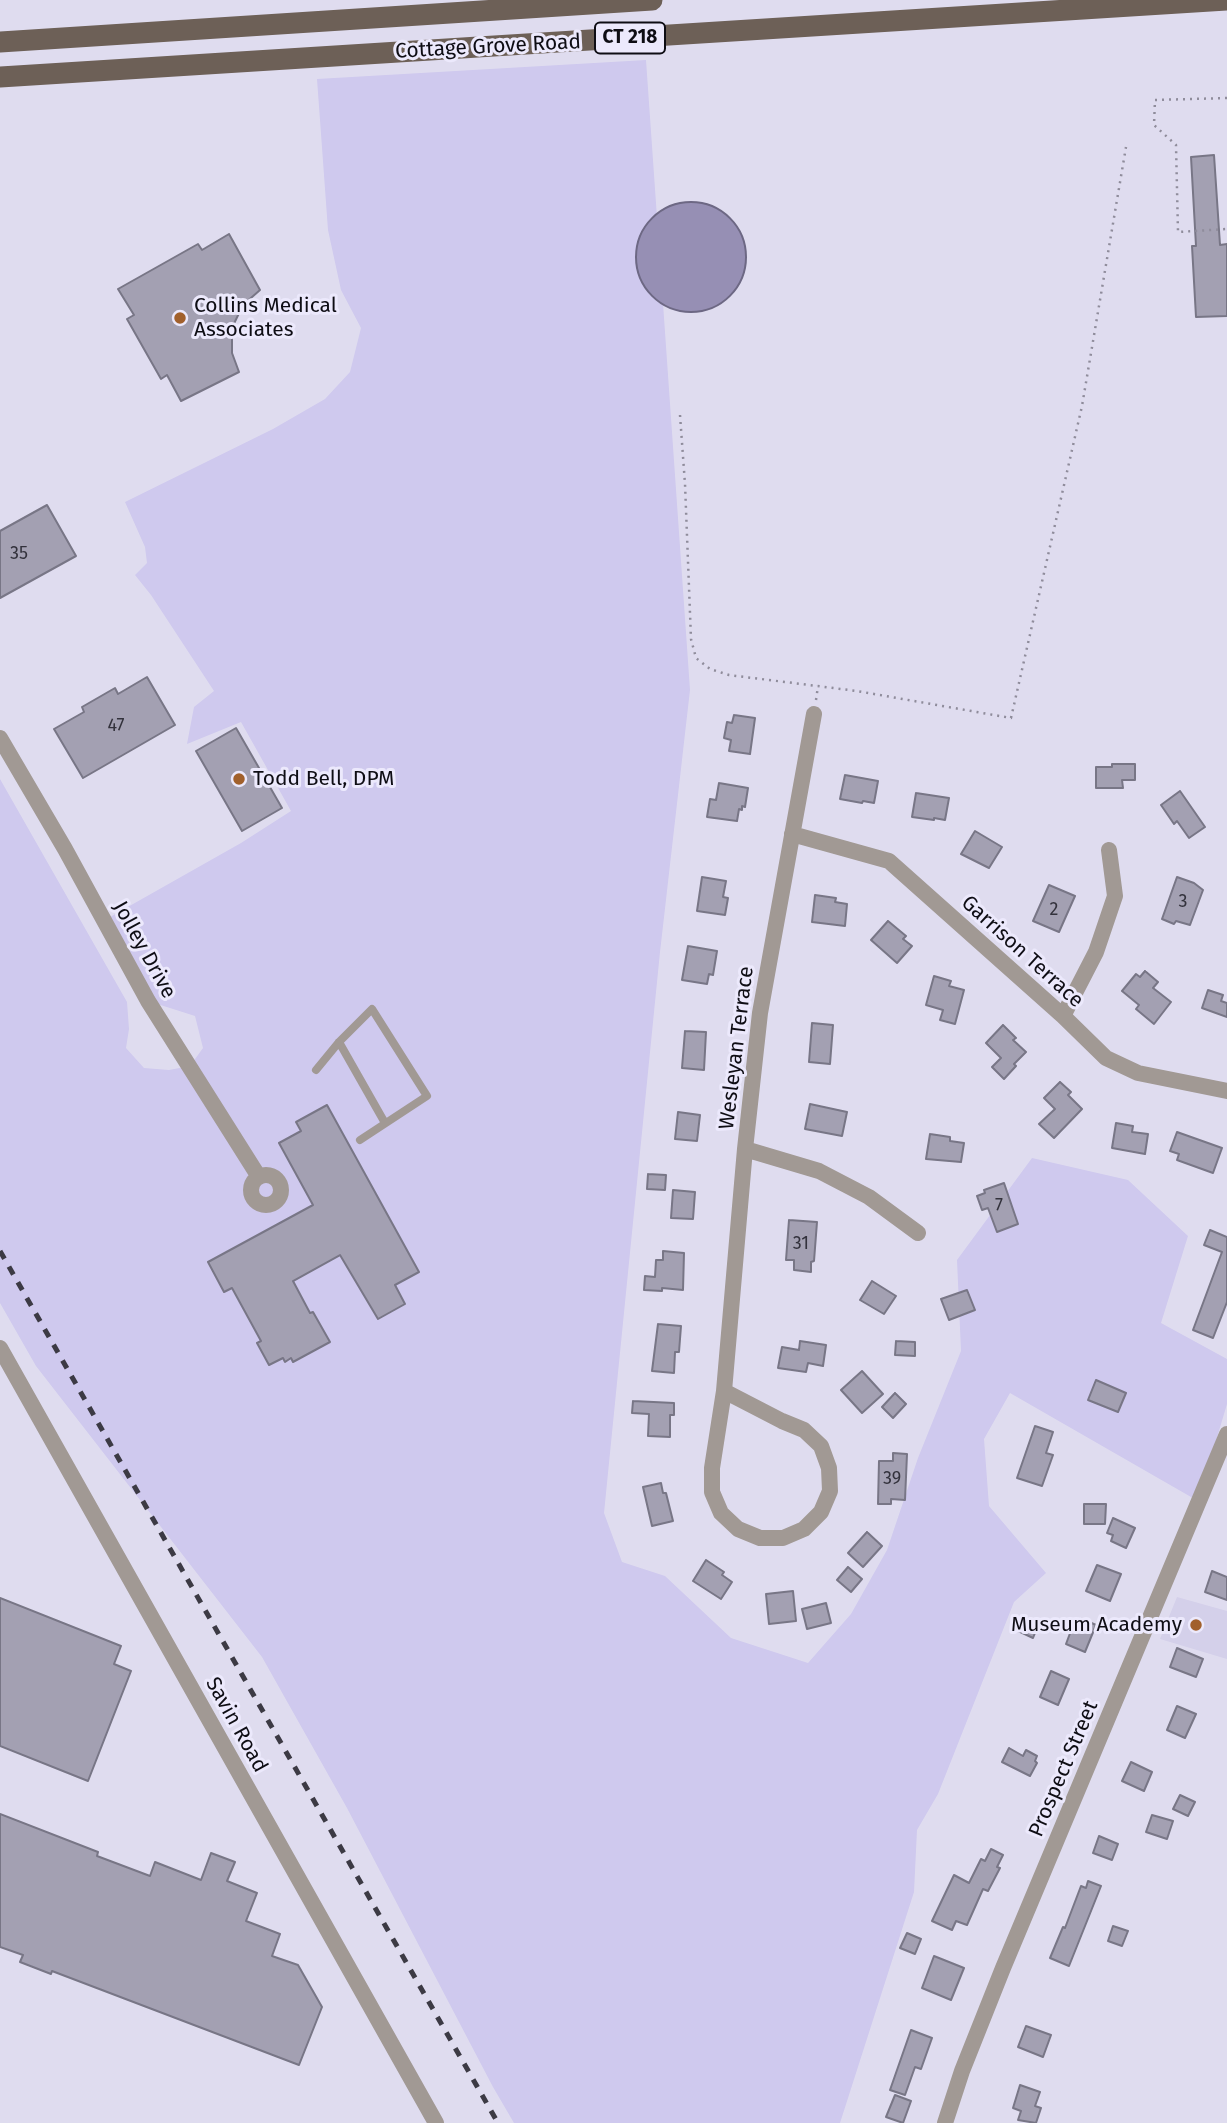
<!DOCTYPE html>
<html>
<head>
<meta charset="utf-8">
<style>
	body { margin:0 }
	canvas { display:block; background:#dfdcef }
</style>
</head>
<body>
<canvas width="1227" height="2123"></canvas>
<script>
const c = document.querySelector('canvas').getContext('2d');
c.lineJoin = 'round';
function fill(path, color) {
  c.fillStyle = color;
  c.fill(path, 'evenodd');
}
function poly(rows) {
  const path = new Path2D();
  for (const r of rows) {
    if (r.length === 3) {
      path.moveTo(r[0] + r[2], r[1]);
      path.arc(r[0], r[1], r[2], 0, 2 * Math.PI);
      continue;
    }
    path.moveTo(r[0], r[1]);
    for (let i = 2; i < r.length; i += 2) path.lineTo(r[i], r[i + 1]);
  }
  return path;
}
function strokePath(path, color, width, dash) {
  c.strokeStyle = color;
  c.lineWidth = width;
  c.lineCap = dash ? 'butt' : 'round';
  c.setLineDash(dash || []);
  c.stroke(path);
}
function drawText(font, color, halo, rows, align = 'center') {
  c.font = font + ' "Fira Sans",sans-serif';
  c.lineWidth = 6;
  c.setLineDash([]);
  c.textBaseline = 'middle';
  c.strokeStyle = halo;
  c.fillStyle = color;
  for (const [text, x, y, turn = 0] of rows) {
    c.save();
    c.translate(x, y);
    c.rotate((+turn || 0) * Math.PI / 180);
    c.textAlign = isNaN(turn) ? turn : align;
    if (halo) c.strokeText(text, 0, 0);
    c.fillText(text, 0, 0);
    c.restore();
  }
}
fill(poly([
	[1177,1597,1227,1611,1227,1659,1160,1639]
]), '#d4d0ea');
fill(poly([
	[646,60,690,690,660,952,604,1513,622,1562,665,1576,731,1638,808,1663,851,1614,887,1550,918,1458,961,1351,957,1260,1032,1158,1128,1180,1188,1236,1161,1323,1227,1359,1227,1404,1198,1501,1010,1393,984,1439,989,1506,1046,1573,1014,1602,938,1794,917,1830,914,1892,840,2123,514,2123,493,2087,347,1808,262,1657,36,1366,0,1303,0,779,127,1002,129,1029,126,1048,144,1068,169,1070,190,1066,203,1048,195,1016,148,1001,103,921,241,843,291,811,241,722,187,744,194,707,214,691,151,595,135,575,147,563,145,547,125,502,273,429,325,399,350,372,361,328,341,290,328,230,317,79]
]), '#cfc9ee');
const water = poly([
	[691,257,55]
]);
fill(water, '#968fb4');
strokePath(water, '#6d6884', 2);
const building = poly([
	[1214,155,1220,245,1227,244,1227,316,1196,317,1192,246,1196,246,1191,157,1214,155],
	[229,234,260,290,243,305,228,336,232,338,232,353,239,372,181,401,167,375,161,379,127,319,134,315,118,289,198,244,202,250,229,234],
	[47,505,76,556,0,598,0,531,47,505],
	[147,677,175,725,83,778,54,729,84,712,82,707,115,688,118,694,147,677],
	[734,715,755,718,750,754,729,751,731,740,724,738,727,722,732,723,734,715],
	[236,728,282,808,242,831,196,751,236,728],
	[1112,764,1135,764,1135,780,1122,780,1123,788,1096,788,1096,767,1112,767,1112,764],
	[845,775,878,781,874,803,863,801,862,803,840,799,845,775],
	[719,783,748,788,745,807,742,806,742,810,739,809,737,821,707,817,710,799,716,800,719,783],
	[1180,791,1205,827,1189,838,1177,821,1174,824,1161,805,1180,791],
	[916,793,949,798,945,820,934,818,934,820,912,817,916,793],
	[975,831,1002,847,989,868,961,854,975,831],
	[702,877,726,881,723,897,728,898,725,915,697,911,702,877],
	[1177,877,1194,883,1203,890,1190,925,1176,921,1174,924,1162,919,1177,877],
	[1049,885,1075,896,1059,932,1033,921,1049,885],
	[815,895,836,898,835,902,847,904,845,926,812,922,815,895],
	[888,921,906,936,903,939,912,946,897,963,871,940,888,921],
	[688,946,717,951,713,975,709,974,707,984,682,980,688,946],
	[1145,971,1158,982,1153,988,1171,1002,1154,1024,1136,1009,1139,1005,1122,991,1136,974,1140,977,1145,971],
	[934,976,951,981,949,986,964,990,955,1024,940,1020,943,1010,926,1005,934,976],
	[1208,990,1223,995,1221,1001,1227,1003,1227,1017,1202,1008,1208,990],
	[812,1023,833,1025,830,1064,809,1062,812,1023],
	[1003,1025,1016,1038,1013,1040,1026,1052,1014,1064,1016,1066,1004,1079,992,1067,1001,1058,986,1043,1003,1025],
	[685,1031,706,1032,704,1070,682,1068,685,1031],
	[1060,1082,1071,1092,1068,1095,1082,1109,1054,1138,1039,1124,1055,1109,1044,1098,1060,1082],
	[810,1104,847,1112,842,1136,805,1129,810,1104],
	[327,1105,419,1272,395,1285,405,1304,378,1319,340,1255,293,1281,310,1313,313,1312,330,1342,293,1362,291,1358,285,1362,283,1358,269,1365,257,1343,261,1341,232,1288,224,1292,208,1262,313,1205,279,1143,301,1131,296,1122,327,1105],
	[678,1112,700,1115,697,1141,675,1139,678,1112],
	[1116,1123,1133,1126,1132,1132,1148,1134,1145,1154,1112,1148,1116,1123],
	[1177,1132,1222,1148,1213,1173,1177,1160,1179,1154,1170,1151,1177,1132],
	[930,1134,950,1137,950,1141,964,1143,961,1162,926,1159,930,1134],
	[648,1174,666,1175,665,1190,647,1189,648,1174],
	[1004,1183,1018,1224,997,1232,988,1208,982,1210,977,1196,985,1193,984,1190,1004,1183],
	[673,1190,695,1192,693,1219,671,1218,673,1190],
	[789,1220,817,1222,814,1261,811,1262,811,1272,794,1270,794,1260,786,1260,789,1220],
	[1210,1230,1227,1237,1227,1302,1213,1338,1193,1330,1222,1252,1204,1245,1210,1230],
	[663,1251,684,1253,683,1290,662,1288,662,1291,644,1290,645,1276,655,1277,656,1260,663,1260,663,1251],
	[872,1281,896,1296,884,1314,860,1300,872,1281],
	[967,1290,975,1310,949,1320,941,1299,967,1290],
	[658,1324,681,1326,679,1352,675,1352,674,1373,652,1371,658,1324],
	[800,1341,826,1345,823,1366,808,1363,806,1372,778,1368,782,1347,799,1350,800,1341],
	[896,1341,915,1342,915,1356,895,1355,896,1341],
	[862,1371,883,1394,862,1413,841,1390,862,1371],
	[1096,1380,1126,1393,1118,1412,1088,1400,1096,1380],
	[895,1393,906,1404,893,1418,882,1407,895,1393],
	[633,1401,674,1403,674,1415,670,1415,670,1437,648,1436,649,1414,632,1413,633,1401],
	[1035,1426,1053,1432,1046,1453,1053,1455,1042,1486,1017,1478,1035,1426],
	[893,1453,907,1454,905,1500,891,1499,891,1504,878,1504,879,1461,893,1461,893,1453],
	[661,1483,663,1493,666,1493,673,1521,652,1526,643,1487,661,1483],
	[1084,1504,1106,1504,1105,1524,1084,1524,1084,1504],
	[1113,1518,1135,1528,1126,1548,1111,1541,1113,1535,1107,1533,1113,1518],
	[867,1532,882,1546,863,1567,848,1553,867,1532],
	[706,1560,724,1572,722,1575,732,1582,721,1599,693,1581,706,1560],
	[1097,1565,1121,1574,1110,1601,1086,1591,1097,1565],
	[848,1567,862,1579,851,1592,837,1580,848,1567],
	[1212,1571,1227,1577,1227,1600,1205,1592,1212,1571],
	[793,1591,796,1621,769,1624,766,1594,793,1591],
	[0,1598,121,1646,114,1664,131,1671,88,1781,0,1746,0,1598],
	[826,1603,831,1623,807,1629,802,1609,826,1603],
	[1022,1616,1039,1623,1033,1638,1016,1630,1022,1616],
	[1080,1618,1096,1625,1085,1652,1066,1644,1072,1628,1075,1629,1080,1618],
	[1177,1648,1203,1659,1196,1677,1170,1667,1177,1648],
	[1051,1671,1069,1679,1058,1705,1040,1697,1051,1671],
	[1177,1706,1196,1714,1185,1738,1167,1730,1177,1706],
	[1009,1748,1023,1756,1026,1750,1037,1756,1035,1761,1037,1763,1030,1776,1002,1762,1009,1748],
	[1131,1762,1152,1772,1144,1791,1122,1781,1131,1762],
	[1180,1795,1195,1802,1188,1816,1173,1809,1180,1795],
	[0,1814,98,1852,97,1856,150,1876,155,1862,201,1880,211,1853,235,1862,227,1881,257,1893,246,1921,280,1934,272,1956,298,1965,322,2007,299,2065,52,1971,51,1974,20,1962,23,1955,0,1947,0,1814],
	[1152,1815,1173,1821,1167,1839,1146,1832,1152,1815],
	[1099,1836,1118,1844,1112,1860,1093,1853,1099,1836],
	[991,1849,1003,1855,997,1867,1000,1868,988,1891,983,1889,967,1925,956,1921,952,1930,932,1921,954,1875,969,1883,981,1859,985,1861,991,1849],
	[1088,1881,1101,1886,1069,1966,1050,1958,1063,1927,1065,1928,1081,1886,1086,1888,1088,1881],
	[1113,1926,1128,1931,1122,1946,1108,1941,1113,1926],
	[907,1933,921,1939,915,1954,900,1948,907,1933],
	[934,1956,964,1968,951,2000,922,1988,934,1956],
	[1026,2026,1051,2035,1043,2057,1018,2047,1026,2026],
	[911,2030,932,2038,921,2069,915,2067,905,2095,890,2090,911,2030],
	[1020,2085,1040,2092,1035,2106,1041,2108,1036,2123,1018,2120,1021,2111,1013,2108,1020,2085],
	[895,2095,911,2101,903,2123,886,2117,895,2095]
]);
fill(building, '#a3a0b2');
strokePath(building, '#787686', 2);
strokePath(poly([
	[1227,98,1155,100,1154,125,1176,145,1178,232,1227,229],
	[680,415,685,484,691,639,696,658,710,669,729,675,857,691,1011,718,1082,406,1126,147],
	[816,700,818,686]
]), '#8f8c9b', 2.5, [2, 5]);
strokePath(poly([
	[339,1042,385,1123],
	[316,1070,339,1042,372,1009,427,1096,360,1140]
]), '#a19994', 8);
strokePath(poly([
	[0,738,65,849,148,1001,259,1177],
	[792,834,889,861,1063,1016,1106,1058,1138,1073,1227,1091],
	[1063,1016,1096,952,1115,896,1109,850],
	[745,1149,819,1171,869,1197,918,1233],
	[266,1190,15],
	[0,1348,436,2123],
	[724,1391,782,1421,804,1430,821,1446,829,1468,830,1491,821,1512,804,1529,783,1538,760,1538,738,1529,721,1513,712,1492,712,1468,724,1391,745,1149,760,1013,814,714],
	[945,2123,962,2071,1003,1968,1227,1434]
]), '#a19994', 16);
strokePath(poly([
	[0,42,652,0],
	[0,77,1227,0]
]), '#6d6057', 21);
strokePath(poly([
	[0,1251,498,2123]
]), '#3c3a44', 5, [9, 9]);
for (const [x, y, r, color] of [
	[180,318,7,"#a1602c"],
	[239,779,7,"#a1602c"],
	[1196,1625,7,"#a1602c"]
]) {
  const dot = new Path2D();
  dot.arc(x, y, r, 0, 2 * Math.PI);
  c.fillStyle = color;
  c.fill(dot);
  strokePath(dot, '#ece9fc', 2.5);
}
drawText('18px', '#33323c', null, [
	["35",19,554],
	["47",116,726],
	["3",1183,902],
	["2",1054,910],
	["7",999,1206],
	["31",801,1244],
	["39",892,1479]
]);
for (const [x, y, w] of [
	[630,38,70]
]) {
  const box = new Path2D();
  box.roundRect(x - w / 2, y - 15.5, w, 31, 5);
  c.fillStyle = '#ece9fc';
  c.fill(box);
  strokePath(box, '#0e0d14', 2);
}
drawText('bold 19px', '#0e0d14', null, [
	["CT 218",630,38]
]);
drawText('21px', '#0e0d14', '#ece9fc', [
	["Cottage Grove Road",488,47,-3],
	["Jolley Drive",144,950,61],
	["Garrison Terrace",1022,952,42],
	["Wesleyan Terrace",737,1048,-83],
	["Savin Road",236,1725,61],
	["Prospect Street",1064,1769,-67]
]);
drawText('21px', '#0e0d14', '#ece9fc', [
	["Collins Medical",194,306],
	["Associates",194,330],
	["Todd Bell, DPM",253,779],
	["Museum Academy",1182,1625,"right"]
], 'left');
</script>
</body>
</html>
